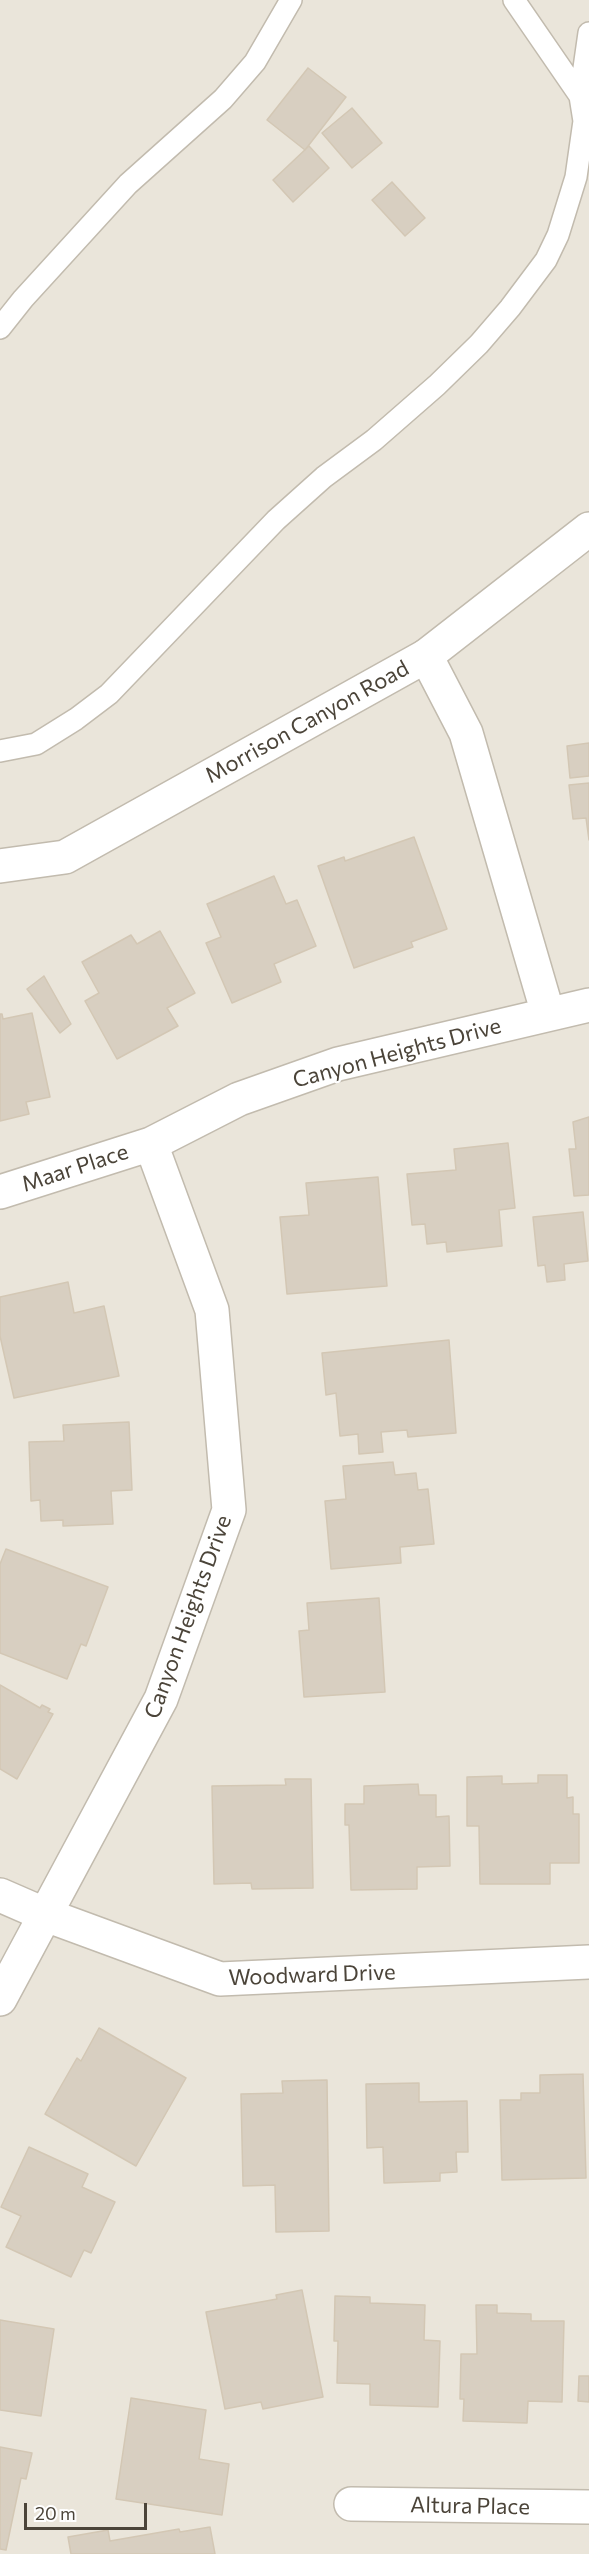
<!DOCTYPE html>
<html>
<head>
<meta charset="utf-8">
<style>
	body { margin:0 }
	#map { position:relative; width:589px; height:2554px; overflow:hidden; background:#f6f3ec; font-family:Commissioner,sans-serif }
	canvas { display:block }
	.scale { position:absolute; left:24px; top:2503px; width:123px; height:27px; box-sizing:border-box; border:3px solid #4b4439; border-top:0; padding-left:8px; font-size:18px; line-height:21px; white-space:nowrap; color:#4b4439; -webkit-text-stroke:4px #fff; paint-order:stroke }
</style>
</head>
<body>
<div id="map">
<canvas width="589" height="2554"></canvas>
<div class="scale">20 m</div>
</div>
<script>
const c = document.querySelector('canvas').getContext('2d');
c.lineJoin = 'round';
function fill(path, color) {
  c.fillStyle = color;
  c.fill(path, 'evenodd');
}
function poly(rows) {
  const path = new Path2D();
  for (const r of rows) {
    path.moveTo(r[0], r[1]);
    for (let i = 2; i < r.length; i += 2) path.lineTo(r[i], r[i + 1]);
  }
  return path;
}
function strokePath(path, color, width, dash) {
  c.strokeStyle = color;
  c.lineWidth = width;
  c.lineCap = dash ? 'butt' : 'round';
  c.setLineDash(dash || []);
  c.stroke(path);
}
function drawText(font, color, halo, rows, align = 'center') {
  c.font = font + ' Commissioner,sans-serif';
  c.lineWidth = 4.5;
  c.setLineDash([]);
  c.textBaseline = 'middle';
  c.strokeStyle = halo;
  c.fillStyle = color;
  for (const [text, x, y, turn = 0] of rows) {
    c.save();
    c.translate(x, y);
    c.rotate((+turn || 0) * Math.PI / 180);
    c.textAlign = isNaN(turn) ? turn : align;
    if (halo) c.strokeText(text, 0, 0);
    c.fillText(text, 0, 0);
    c.restore();
  }
}
fill(poly([
	[0,0,589,0,589,2554,0,2554]
]), '#eae5da');
const building = poly([
	[308,68,346,97,305,150,267,120,308,68],
	[352,108,382,143,352,168,322,133,352,108],
	[309,146,329,168,293,202,273,180,309,146],
	[392,182,425,218,405,236,372,200,392,182],
	[589,743,589,776,570,778,567,746,589,743],
	[589,783,589,840,586,818,573,819,569,785,589,783],
	[414,837,447,929,411,942,413,947,354,968,318,866,344,857,345,861,414,837],
	[274,876,286,904,297,900,316,946,274,964,281,982,232,1003,206,943,221,937,207,904,274,876],
	[160,931,195,993,167,1008,178,1026,117,1059,85,1001,99,993,82,962,131,935,137,944,160,931],
	[44,976,71,1024,60,1033,27,989,44,976],
	[32,1013,50,1097,26,1102,29,1114,0,1121,0,1014,2,1014,3,1019,32,1013],
	[589,1117,589,1195,574,1196,569,1149,576,1149,573,1122,589,1117],
	[508,1143,515,1208,499,1210,502,1246,447,1252,446,1242,427,1244,425,1224,412,1225,407,1174,456,1170,454,1149,508,1143],
	[378,1177,387,1286,287,1294,280,1217,309,1215,306,1183,378,1177],
	[583,1212,588,1261,564,1264,565,1280,547,1282,545,1265,538,1266,533,1217,583,1212],
	[68,1282,74,1313,104,1306,119,1376,14,1398,0,1336,0,1297,68,1282],
	[449,1340,456,1433,408,1437,407,1430,381,1432,383,1452,359,1454,358,1434,340,1436,336,1393,326,1395,322,1353,449,1340],
	[129,1422,132,1490,111,1491,113,1524,63,1526,63,1520,41,1521,40,1500,31,1501,29,1442,64,1441,63,1425,129,1422],
	[393,1462,395,1475,416,1473,418,1490,428,1489,434,1544,400,1547,401,1563,331,1569,325,1501,346,1499,343,1466,393,1462],
	[6,1549,108,1587,86,1646,81,1644,67,1679,0,1653,0,1564,6,1549],
	[379,1598,385,1692,304,1697,299,1631,309,1630,307,1603,379,1598],
	[0,1685,40,1708,42,1705,50,1709,48,1712,53,1714,17,1779,0,1769,0,1685],
	[538,1775,567,1775,567,1798,573,1797,573,1814,579,1814,579,1863,550,1863,550,1884,480,1884,479,1826,467,1826,467,1777,502,1776,502,1784,538,1783,538,1775],
	[285,1779,311,1779,313,1888,252,1889,251,1883,214,1884,212,1786,286,1785,285,1779],
	[418,1784,419,1795,436,1795,436,1817,449,1816,450,1866,417,1867,417,1889,351,1890,349,1825,345,1825,345,1804,364,1804,364,1786,418,1784],
	[99,2028,186,2078,136,2166,45,2114,77,2058,81,2061,99,2028],
	[583,2074,586,2178,502,2180,500,2100,521,2100,521,2093,540,2093,540,2075,583,2074],
	[327,2080,329,2231,276,2232,275,2185,243,2186,241,2094,283,2093,282,2081,327,2080],
	[419,2083,419,2102,467,2101,468,2152,456,2152,457,2172,440,2173,440,2181,384,2183,383,2147,367,2148,366,2084,419,2083],
	[29,2147,88,2174,82,2187,115,2202,91,2253,84,2250,71,2277,6,2247,21,2216,1,2207,29,2147],
	[302,2290,323,2397,263,2409,261,2402,225,2409,206,2312,277,2299,276,2295,302,2290],
	[335,2296,370,2297,370,2303,425,2305,424,2340,440,2341,438,2407,370,2405,370,2384,337,2383,338,2341,334,2341,335,2296],
	[476,2305,497,2305,497,2313,531,2314,531,2321,564,2321,562,2402,528,2401,527,2423,463,2421,464,2399,460,2399,461,2354,477,2354,476,2305],
	[0,2320,54,2329,41,2416,0,2410,0,2320],
	[579,2376,589,2376,589,2402,578,2401,579,2376],
	[131,2398,206,2410,199,2459,229,2464,222,2515,116,2499,131,2398],
	[0,2447,32,2453,26,2479,21,2478,6,2550,0,2549,0,2447],
	[210,2527,215,2554,71,2554,68,2537,108,2530,110,2541,179,2529,180,2532,210,2527]
]);
fill(building, '#d8cfc1');
strokePath(building, '#d3c7b4', 1.5);
const service = poly([
	[514,0,580,96],
	[0,328,23,299,128,184,223,99,255,62,291,0],
	[0,751,36,744,76,719,109,694,276,520,324,477,374,440,437,385,479,344,510,308,546,260,558,235,576,177,584,121,580,96,589,33]
]);
const minor = poly([
	[0,866,65,857,426,656,466,733,548,1014],
	[0,1192,151,1144,239,1099,338,1064,589,1005],
	[0,1895,46,1915,220,1979,589,1962],
	[0,1999,161,1699,229,1510,212,1310,151,1144],
	[351,2504,589,2507]
]);
const tertiary = poly([
	[426,656,589,529]
]);
strokePath(service, '#c2bbae', 24);
strokePath(minor, '#c2bbae', 36);
strokePath(tertiary, '#c2bbae', 36);
strokePath(service, '#fff', 21);
strokePath(minor, '#fff', 33);
strokePath(tertiary, '#fff', 33);
drawText('22px', '#4b4439', '#fff', [
	["Morrison Canyon Road",307,722,-29],
	["Canyon Heights Drive",397,1053,-15],
	["Maar Place",75,1168,-18],
	["Canyon Heights Drive",188,1617,-70],
	["Woodward Drive",312,1975,-2],
	["Altura Place",470,2506,1]
]);
</script>
</body>
</html>
